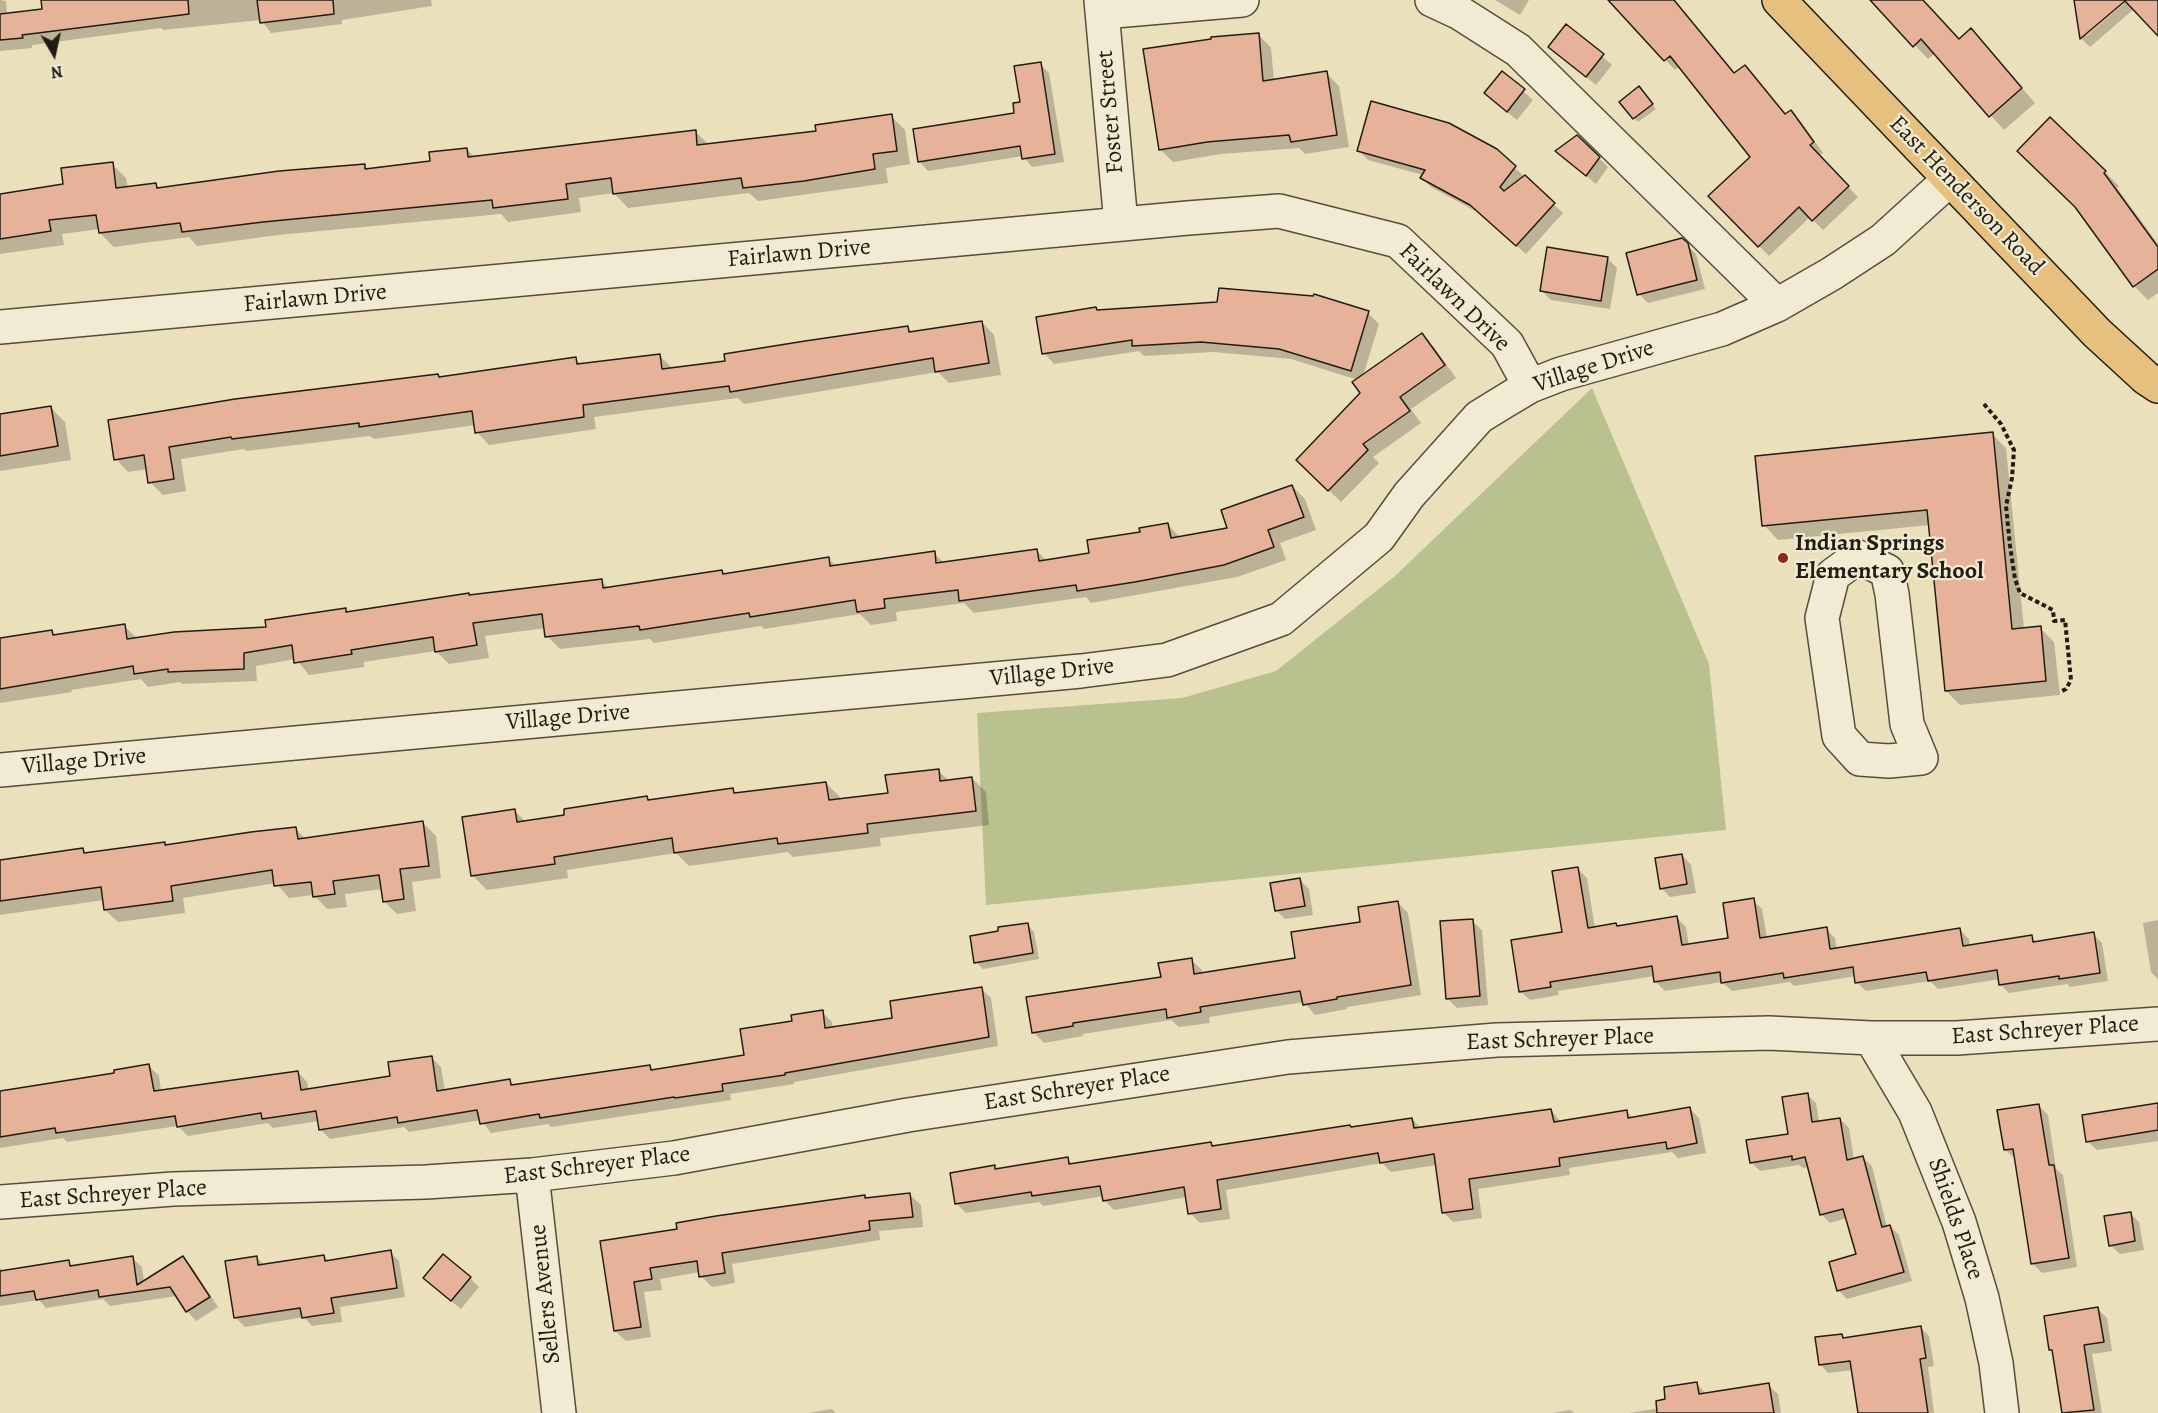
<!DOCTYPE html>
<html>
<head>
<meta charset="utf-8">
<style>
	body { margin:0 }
	#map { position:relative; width:2158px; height:1413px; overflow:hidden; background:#ebe0bc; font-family:Alegreya,serif }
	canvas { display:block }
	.north { position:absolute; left:24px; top:24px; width:60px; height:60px; -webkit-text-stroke:4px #f2ebd3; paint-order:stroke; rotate:171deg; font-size:16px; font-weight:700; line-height:24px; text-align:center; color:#231c13 }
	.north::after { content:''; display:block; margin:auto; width:21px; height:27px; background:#231c13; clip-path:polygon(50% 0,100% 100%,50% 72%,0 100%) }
</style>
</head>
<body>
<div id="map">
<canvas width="2158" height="1413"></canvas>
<div class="north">N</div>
</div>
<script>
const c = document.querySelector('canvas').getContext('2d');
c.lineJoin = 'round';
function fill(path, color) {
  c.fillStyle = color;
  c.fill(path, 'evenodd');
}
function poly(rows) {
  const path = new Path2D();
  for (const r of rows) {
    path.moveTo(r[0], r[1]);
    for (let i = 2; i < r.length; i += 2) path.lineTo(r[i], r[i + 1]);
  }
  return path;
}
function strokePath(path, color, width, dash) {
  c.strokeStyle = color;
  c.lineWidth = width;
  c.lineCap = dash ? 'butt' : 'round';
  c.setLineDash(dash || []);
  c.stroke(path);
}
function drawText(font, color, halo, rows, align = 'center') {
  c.font = font + ' Alegreya,serif';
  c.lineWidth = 4.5;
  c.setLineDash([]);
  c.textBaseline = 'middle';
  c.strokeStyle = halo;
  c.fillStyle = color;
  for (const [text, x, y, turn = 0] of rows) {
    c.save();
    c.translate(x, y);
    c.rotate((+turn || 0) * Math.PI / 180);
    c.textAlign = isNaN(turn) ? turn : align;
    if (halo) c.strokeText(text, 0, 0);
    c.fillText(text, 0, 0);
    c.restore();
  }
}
fill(poly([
	[1592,388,1709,664,1726,830,986,905,977,713,1182,698,1276,671,1395,576]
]), '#b9c28f');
fill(poly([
	[0,0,6,1,7,15,44,11,43,0,431,0,432,6,342,20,342,24,271,33,261,20,163,30,161,28,32,45,32,48,0,51],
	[1495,0,1529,0,1520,15],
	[1610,0,1666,0,1695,26,1735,74,1745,67,1786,115,1791,112,1801,122,1823,153,1819,156,1858,197,1823,230,1810,217,1769,256,1710,196,1752,157,1680,66,1675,70],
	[1872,0,1922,0,1959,40,1984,44,2035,103,2004,130,1935,53,1928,59],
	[2075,0,2123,0,2086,32,2086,36,2128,0,2158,0,2158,32,2134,9,2090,47,2081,38],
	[1566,26,1612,65,1596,85,1550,47],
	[1259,35,1271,48,1274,81,1326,73,1339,86,1349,147,1305,154,1299,148,1221,154,1173,162,1160,149],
	[1040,64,1049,73,1064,162,1032,167,1023,156,928,171,919,161,1016,114],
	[1502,73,1533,100,1517,120,1495,102],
	[1643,92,1656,109,1638,122,1621,102],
	[891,116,905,130,910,164,886,168,888,183,758,201,749,193,628,208,614,193,579,198,581,212,508,222,501,214,278,235,197,246,189,237,114,247,100,233,100,229,62,234,64,245,0,254,0,196,64,186,112,164,126,178,128,188,156,185,160,189,364,165,369,170,432,163,467,149,475,158,695,131,709,145,818,132],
	[1577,137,1608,167,1596,184,1567,160],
	[1358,150,1515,168,1563,213,1526,254,1481,214,1431,187,1422,178,1423,175,1368,160],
	[2105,172,2119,186,2117,188,2158,244,2158,293,2148,300,2134,286,2078,208],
	[1682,240,1696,254,1705,289,1648,303,1639,294],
	[1608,259,1617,268,1610,309,1551,300,1542,291],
	[1098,311,1368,313,1379,324,1363,376,1422,335,1434,347,1456,378,1411,409,1421,423,1373,457,1379,463,1341,502,1298,460,1362,393,1358,380,1291,359,1213,352,1144,356,1139,351,1054,364,1044,353],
	[982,322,994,335,1001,375,949,383,938,372,744,404,738,398,594,417,596,429,489,445,477,432,476,425,374,439,370,436,246,451,244,449,181,459,186,491,163,495,150,482,148,469,128,472,116,459,438,375,441,378,575,359,582,365,660,356,673,369,727,363,908,328,913,333],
	[51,408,65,422,71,460,0,471,0,415],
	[1992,434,2006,448,2024,629,2040,628,2054,642,2060,695,1960,705,1946,691,1930,525,1778,540,1764,525],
	[1292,486,1305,499,1316,530,1280,543,1286,560,1237,577,1091,603,1086,597,974,613,964,603,896,612,897,621,871,625,860,614,764,629,761,626,654,643,650,639,560,649,547,636,546,628,485,636,489,658,449,664,436,651,364,662,364,667,309,675,296,659,256,666,257,681,182,684,180,682,148,687,141,679,71,690,72,692,0,703,0,640,51,632,56,636,124,626,138,639,268,629,345,610,348,613,601,581,610,589,721,571,725,575,828,559,836,566,934,553,945,564,1037,551,1047,561,1090,554,1167,524,1181,538,1229,529],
	[938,770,949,781,972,778,986,792,989,825,880,838,881,846,793,857,788,852,689,866,676,853,567,870,568,878,487,890,473,876,515,811,526,822,566,816,647,798,650,802,732,790,737,795,826,783,840,797,840,800,889,794],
	[423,823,436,836,441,878,412,882,416,911,397,914,384,901,383,889,345,894,347,907,327,909,314,895,289,898,276,883,183,898,185,913,118,922,105,910,104,900,0,915,0,862,82,850,87,854,164,844,167,847,296,829,306,840],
	[1682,855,1691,865,1696,893,1670,897,1661,888],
	[1578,869,1587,878,1595,928,1618,927,1677,918,1686,927,1689,946,1730,939,1753,900,1762,909,1767,938,1826,929,1835,938,1837,949,1960,930,1969,939,1970,947,2032,937,2037,943,2093,934,2102,943,2108,981,2070,987,2067,984,2009,993,2000,984,2000,979,1938,989,1930,981,1866,991,1857,982,1856,976,1794,986,1790,982,1732,991,1722,982,1665,991,1656,982,1655,976,1558,991,1559,995,1530,1000,1520,991,1563,933],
	[1300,880,1309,889,1313,915,1285,919,1276,910],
	[1397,902,1408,913,1421,995,1347,1007,1347,1009,1315,1015,1304,1002,1209,1017,1210,1023,1179,1027,1171,1020,1083,1034,1083,1036,1044,1043,1033,1032,1162,978,1191,960,1202,970,1203,974,1297,959],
	[2158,920,2158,979,2151,972,2143,923],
	[1472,921,1482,930,1488,1005,1457,1008,1447,998],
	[1027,924,1034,932,1039,959,983,969,976,962],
	[981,989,991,998,998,1046,794,1082,794,1084,730,1094,731,1100,551,1127,548,1124,491,1133,481,1120,409,1132,404,1127,330,1139,320,1129,319,1121,273,1128,268,1123,188,1136,178,1126,67,1142,63,1138,0,1148,0,1093,116,1075,149,1066,159,1076,161,1091,298,1072,307,1082,309,1091,392,1077,431,1057,441,1067,445,1091,509,1081,515,1086,649,1067,654,1071,746,1057,793,1022,822,1012,832,1022,833,1029,894,1019],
	[1807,1095,1816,1103,1819,1122,1840,1119,1849,1128,1854,1160,1863,1158,1872,1166,1887,1227,1890,1226,1899,1235,1912,1281,1847,1299,1838,1290,1858,1255,1847,1218,1830,1223,1821,1214,1809,1167,1803,1168,1799,1165,1760,1171,1751,1162,1790,1135],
	[2038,1105,2048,1115,2056,1169,2063,1175,2077,1267,2042,1273,2033,1264,2016,1159,2005,1150],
	[2158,1105,2158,1141,2097,1150,2087,1141],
	[1689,1108,1699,1118,1706,1153,1678,1158,1672,1152,1569,1168,1570,1175,1478,1189,1482,1218,1453,1222,1443,1212,1437,1165,1391,1172,1382,1163,1226,1190,1230,1219,1200,1223,1190,1213,1187,1197,1114,1210,1104,1200,1104,1196,1043,1206,1039,1202,966,1213,956,1203,994,1167,997,1170,1068,1159,1073,1165,1211,1144,1214,1147,1412,1119,1421,1128,1551,1110,1561,1122,1626,1111,1634,1119],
	[910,1195,921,1205,923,1227,879,1231,880,1240,732,1264,735,1283,712,1287,701,1276,700,1272,660,1279,662,1290,644,1292,651,1337,626,1341,615,1331,601,1242,864,1197,866,1199],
	[2130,1213,2139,1222,2144,1250,2120,1254,2110,1245],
	[390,1252,399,1261,405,1297,340,1307,342,1322,312,1326,304,1317,245,1327,236,1318,256,1257,265,1266,324,1256,329,1261],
	[183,1257,192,1267,218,1307,196,1321,187,1311,177,1296,110,1306,103,1299,46,1308,39,1300,0,1306,0,1268,5,1272,68,1262,73,1267,132,1258,142,1267,144,1282],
	[470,1278,479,1287,461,1309,434,1287],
	[2098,1309,2107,1318,2112,1351,2092,1354,2102,1413,2063,1413,2054,1353,2051,1350],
	[1920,1327,1929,1336,1934,1366,1928,1367,1934,1413,1859,1413,1853,1370,1828,1373,1820,1364,1842,1336,1845,1339],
	[1697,1384,1706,1394,1768,1385,1778,1394,1781,1413,1629,1413,1668,1407],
	[832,1409,836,1413,808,1413],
	[1571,1410,1574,1413,1552,1413]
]), '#0003');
const building = poly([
	[41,0,188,0,189,14,22,35,23,38,0,40,0,14,42,9,41,0],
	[257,0,333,0,334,14,260,23,257,0],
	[1608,0,1674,0,1734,73,1745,65,1785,114,1791,110,1814,142,1810,145,1849,186,1812,221,1799,207,1758,247,1708,196,1750,157,1670,56,1664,61,1608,0],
	[1870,0,1923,0,1959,39,1971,28,2022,88,1989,117,1921,39,1913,47,1870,0],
	[2074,0,2158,0,2158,36,2125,1,2080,39,2074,0],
	[1566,24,1604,54,1586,77,1548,47,1566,24],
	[1259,33,1263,81,1327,71,1337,135,1291,142,1289,135,1207,142,1159,150,1143,49,1211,39,1211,37,1259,33],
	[1041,62,1055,154,1022,159,1020,146,918,162,913,129,1014,113,1013,103,1020,102,1014,66,1041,62],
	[1502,71,1525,89,1507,112,1484,93,1502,71],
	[1639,86,1653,104,1633,119,1619,102,1639,86],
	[1371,101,1449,123,1497,149,1516,166,1500,187,1504,191,1525,175,1555,203,1516,246,1470,205,1420,178,1425,170,1357,151,1371,101],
	[892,114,897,151,873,154,875,169,804,181,743,188,741,178,613,194,611,178,566,184,568,199,493,208,492,200,263,222,182,232,180,223,99,233,96,215,49,220,51,231,0,239,0,194,63,184,61,168,113,162,116,188,156,183,157,188,279,171,365,164,365,169,430,161,429,152,467,148,468,157,696,130,697,145,816,131,815,125,892,114],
	[2050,117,2106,171,2104,173,2158,247,2158,269,2133,287,2075,207,2017,151,2050,117],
	[1577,135,1600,157,1586,176,1555,151,1577,135],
	[1682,238,1688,243,1697,280,1637,295,1626,253,1682,238],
	[1547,247,1608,257,1601,301,1540,291,1547,247],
	[1219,288,1313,296,1314,294,1369,311,1351,371,1279,349,1201,342,1132,346,1132,340,1042,354,1036,317,1096,307,1097,310,1217,302,1219,288],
	[982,321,989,363,935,372,933,358,730,392,729,386,583,405,584,417,475,433,472,411,359,427,359,423,232,439,231,437,169,447,174,479,148,483,144,455,114,460,108,420,235,399,438,374,439,377,576,357,577,364,660,354,662,369,725,361,724,354,805,341,908,326,909,332,982,321],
	[1422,333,1445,365,1400,397,1410,411,1363,444,1368,450,1328,491,1296,460,1360,393,1352,382,1422,333],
	[51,406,58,446,0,456,0,414,51,406],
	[1993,432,2012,629,2041,626,2046,681,1945,691,1927,510,1762,526,1755,456,1993,432],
	[1292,485,1304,517,1268,530,1274,547,1224,565,1135,582,1077,591,1076,585,959,601,958,590,884,599,885,608,857,612,855,600,750,617,749,613,640,630,639,626,545,637,542,614,473,623,477,645,435,652,433,637,351,650,352,654,294,663,292,645,244,653,244,669,168,672,168,669,134,674,133,666,0,689,0,638,52,630,53,635,125,624,127,639,174,632,266,627,265,620,346,608,346,612,469,593,469,595,602,579,603,588,722,570,723,574,829,557,830,566,935,551,936,563,1037,549,1039,561,1089,553,1087,540,1140,532,1139,528,1168,523,1171,538,1227,528,1221,510,1292,485],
	[939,769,940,781,972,777,976,811,867,824,868,833,778,844,777,838,674,853,672,838,554,857,555,864,471,876,462,817,515,809,517,822,564,815,564,809,647,796,648,800,733,788,734,793,826,782,829,800,888,793,885,775,939,769],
	[423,821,429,866,400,869,404,899,383,902,379,875,333,881,335,894,313,897,311,882,274,886,272,870,171,886,173,901,104,910,101,887,0,901,0,860,83,848,84,853,165,842,165,845,251,832,296,827,298,839,423,821],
	[1682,854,1687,884,1660,889,1655,858,1682,854],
	[1578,867,1588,928,1616,923,1617,926,1677,916,1682,945,1728,938,1723,903,1754,898,1760,938,1827,927,1830,949,1960,928,1963,946,2032,935,2033,942,2094,932,2100,973,2059,979,2059,976,1999,985,1997,970,1928,981,1926,972,1855,983,1853,967,1784,978,1783,973,1721,983,1720,972,1654,982,1652,966,1550,982,1551,987,1519,992,1511,940,1562,932,1552,871,1578,867],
	[1300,878,1305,906,1275,911,1270,883,1300,878],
	[1398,901,1411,985,1337,997,1337,999,1303,1005,1300,991,1200,1007,1201,1012,1167,1018,1166,1009,1073,1023,1073,1026,1032,1033,1026,997,1161,977,1158,963,1192,958,1194,974,1295,958,1291,932,1360,922,1358,907,1398,901],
	[1473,919,1480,996,1446,999,1440,921,1473,919],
	[1028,923,1033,953,974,963,970,936,998,931,998,927,1028,923],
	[982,987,989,1037,785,1073,785,1075,722,1084,723,1091,675,1098,674,1097,540,1118,539,1114,480,1124,477,1110,398,1123,397,1117,319,1130,316,1111,262,1119,261,1113,177,1127,175,1116,56,1133,55,1128,0,1137,0,1091,114,1073,114,1070,149,1064,154,1091,298,1071,301,1090,390,1076,388,1062,432,1056,437,1091,510,1079,511,1085,650,1065,651,1070,744,1055,740,1029,792,1021,791,1015,823,1010,825,1028,892,1018,890,1001,982,987],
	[1808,1093,1812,1122,1840,1118,1847,1160,1863,1156,1882,1227,1890,1225,1904,1272,1837,1291,1829,1262,1856,1254,1843,1209,1820,1215,1805,1157,1792,1160,1792,1156,1750,1163,1746,1140,1788,1134,1782,1097,1808,1093],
	[2158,1103,2158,1130,2086,1142,2082,1115,2158,1103],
	[2039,1104,2049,1165,2054,1165,2069,1258,2031,1264,2013,1149,2004,1150,1997,1110,2039,1104],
	[1690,1107,1697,1143,1667,1149,1666,1142,1559,1158,1560,1166,1469,1179,1473,1209,1442,1213,1434,1154,1380,1163,1378,1153,1217,1180,1221,1209,1188,1214,1184,1187,1103,1201,1100,1186,1032,1196,1031,1192,955,1204,950,1173,995,1165,995,1169,1068,1157,1069,1164,1211,1142,1212,1146,1350,1125,1351,1127,1412,1118,1414,1128,1551,1109,1554,1122,1627,1110,1628,1118,1690,1107],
	[910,1193,913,1217,869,1221,870,1230,722,1253,725,1273,699,1277,697,1261,650,1268,652,1279,634,1282,641,1327,614,1331,600,1241,677,1229,676,1223,716,1216,865,1195,865,1198,910,1193],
	[2131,1212,2135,1241,2109,1246,2104,1216,2131,1212],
	[391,1250,397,1288,331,1298,334,1313,302,1318,300,1308,234,1318,225,1261,257,1256,258,1265,324,1255,325,1261,391,1250],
	[443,1254,471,1277,451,1301,423,1278,443,1254],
	[133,1256,137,1285,183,1256,210,1297,186,1312,170,1287,99,1297,98,1290,36,1300,34,1291,0,1296,0,1271,69,1260,70,1266,133,1256],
	[2098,1307,2104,1342,2084,1345,2094,1410,2062,1413,2052,1350,2049,1350,2044,1316,2098,1307],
	[1921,1326,1926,1358,1920,1359,1928,1413,1858,1413,1850,1361,1819,1365,1815,1337,1842,1334,1843,1338,1921,1326],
	[1697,1382,1699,1394,1769,1383,1774,1413,1657,1413,1656,1401,1665,1399,1664,1387,1697,1382]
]);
fill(building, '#e7b29a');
strokePath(building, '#231c13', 1.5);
const minor = poly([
	[1101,0,1121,224],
	[1432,0,1460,13,1518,50,1777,305],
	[1103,12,1242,0],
	[0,327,1188,218,1279,211,1398,241,1507,344,1530,386],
	[1858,557,1887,571,1892,594,1907,724,1921,758,1889,761,1860,759,1839,736,1822,618,1833,575,1858,557],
	[0,770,1081,671,1167,660,1281,619,1379,537,1409,495,1479,417,1505,401,1530,386,1561,374,1722,329,1777,305,1831,274,1883,240,1950,179],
	[1871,1038,1915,1112,1959,1222,1982,1298,1996,1363,2002,1413],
	[532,1175,559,1413],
	[0,1202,173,1189,426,1182,532,1175,674,1158,908,1115,1288,1057,1497,1040,1769,1033,1871,1038,1957,1038,2158,1024]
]);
const major = poly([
	[1779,0,2097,333,2146,378,2158,386]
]);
strokePath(minor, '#554d3d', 36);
strokePath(major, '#231c13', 36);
strokePath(poly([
	[1984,404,2001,424,2014,450,2012,478,2006,506,2010,546,2015,579,2020,593,2053,610,2054,621,2065,620,2071,680,2066,689,2060,692]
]), '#231c13', 4, [4.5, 3]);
strokePath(minor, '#f2ebd3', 33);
strokePath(major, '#e6c07e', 33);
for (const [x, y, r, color] of [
	[1783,558,6,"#8f2418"]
]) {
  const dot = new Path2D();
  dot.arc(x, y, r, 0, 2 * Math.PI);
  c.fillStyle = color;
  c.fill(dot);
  strokePath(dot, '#f2ebd3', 2);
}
drawText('24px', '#231c13', '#f2ebd3', [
	["Foster Street",1111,112,-95],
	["East Henderson Road",1966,196,46],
	["Fairlawn Drive",799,254,-5],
	["Fairlawn Drive",1454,298,44],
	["Fairlawn Drive",315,299,-5],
	["Village Drive",1594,367,-18],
	["Village Drive",1052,673,-6],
	["Village Drive",568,718,-5],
	["Village Drive",84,762,-5],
	["East Schreyer Place",2045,1031,-4],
	["East Schreyer Place",1560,1040,-2],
	["East Schreyer Place",1077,1089,-9],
	["East Schreyer Place",597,1166,-7],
	["East Schreyer Place",113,1195,-4],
	["Shields Place",1955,1219,71],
	["Sellers Avenue",546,1294,-96]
]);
drawText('bold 24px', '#231c13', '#f2ebd3', [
	["Indian Springs",1795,544],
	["Elementary School",1795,572]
], 'left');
</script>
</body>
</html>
